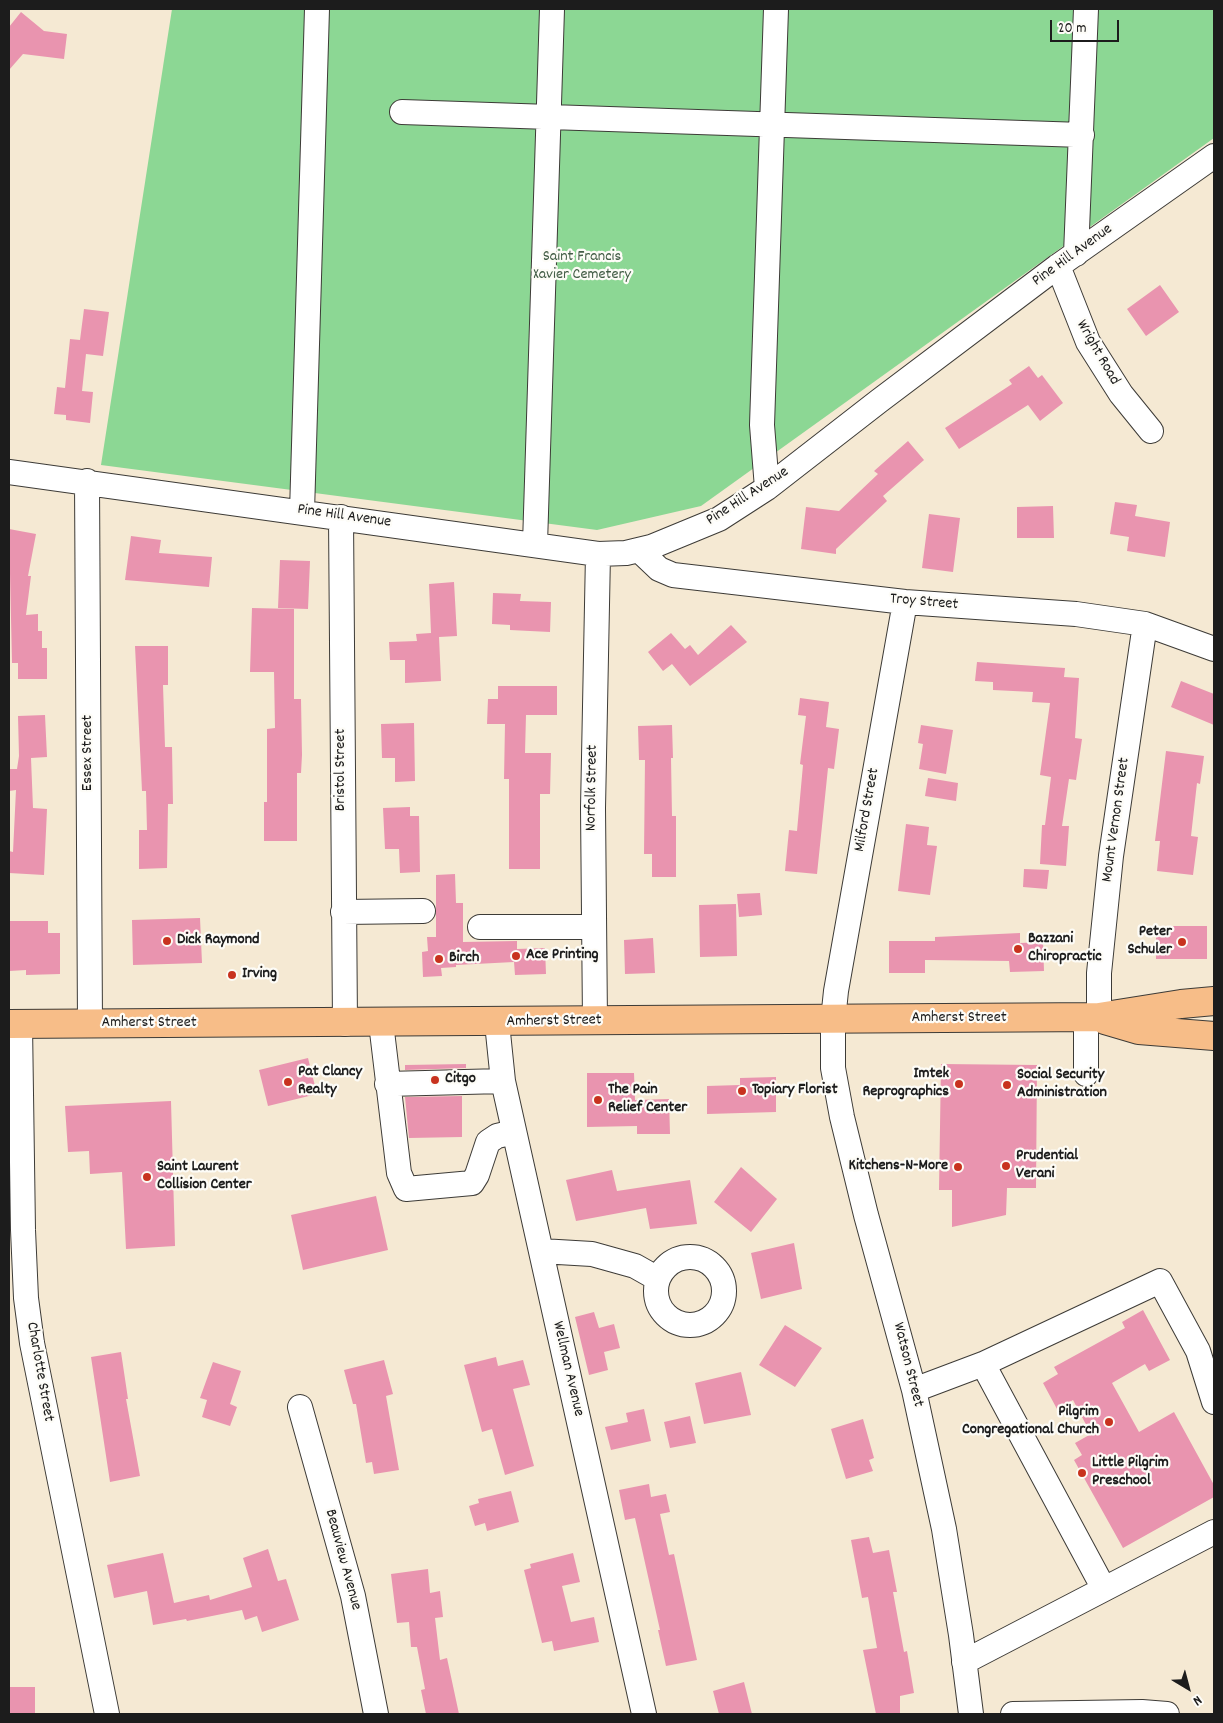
<!DOCTYPE html>
<html>
<head>
<meta charset="utf-8">
<style>
	body { margin:0 }
	#map { position:relative; width:1223px; height:1723px; overflow:hidden; background:#f5e9d3; font-family:Dekko,sans-serif }
	canvas { display:block }
	.frame { position:absolute; inset:0; border:10px solid #1c1c1c; pointer-events:none }
	.north { position:absolute; left:1163px; top:1663px; width:50px; height:50px; -webkit-text-stroke:4px #fdfcf7; paint-order:stroke; rotate:143deg; font-size:14px; font-weight:700; line-height:20px; text-align:center; color:#1c1c1c }
	.north::after { content:''; display:block; margin:auto; width:18px; height:22px; background:#1c1c1c; clip-path:polygon(50% 0,100% 100%,50% 72%,0 100%) }
	.scale { position:absolute; left:1050px; top:20px; width:69px; height:22px; box-sizing:border-box; border:2px solid #1c1c1c; border-top:0; padding-left:6px; font-size:15px; line-height:18px; white-space:nowrap; color:#1c1c1c; -webkit-text-stroke:4px #fdfcf7; paint-order:stroke }
</style>
</head>
<body>
<div id="map">
<canvas width="1223" height="1723"></canvas>
<div class="frame"></div>
<div class="north">N</div>
<div class="scale">20 m</div>
</div>
<script>
const c = document.querySelector('canvas').getContext('2d');
c.lineJoin = 'round';
function fill(path, color) {
  c.fillStyle = color;
  c.fill(path, 'evenodd');
}
function poly(rows) {
  const path = new Path2D();
  for (const r of rows) {
    if (r.length === 3) {
      path.moveTo(r[0] + r[2], r[1]);
      path.arc(r[0], r[1], r[2], 0, 2 * Math.PI);
      continue;
    }
    path.moveTo(r[0], r[1]);
    for (let i = 2; i < r.length; i += 2) path.lineTo(r[i], r[i + 1]);
  }
  return path;
}
function strokePath(path, color, width, dash) {
  c.strokeStyle = color;
  c.lineWidth = width;
  c.lineCap = dash ? 'butt' : 'round';
  c.setLineDash(dash || []);
  c.stroke(path);
}
function drawText(font, color, halo, rows, align = 'center') {
  c.font = font + ' Dekko,sans-serif';
  c.lineWidth = 4.5;
  c.setLineDash([]);
  c.textBaseline = 'middle';
  c.strokeStyle = halo;
  c.fillStyle = color;
  for (const [text, x, y, turn = 0] of rows) {
    c.save();
    c.translate(x, y);
    c.rotate((+turn || 0) * Math.PI / 180);
    c.textAlign = isNaN(turn) ? turn : align;
    if (halo) c.strokeText(text, 0, 0);
    c.fillText(text, 0, 0);
    c.restore();
  }
}
fill(poly([
	[172,9,1214,9,1214,138,701,506,597,530,101,465]
]), '#8cd794');
fill(poly([
	[21,12,44,31,67,34,64,59,23,54,9,70,9,27],
	[1160,285,1179,312,1146,336,1127,309],
	[84,309,109,312,103,356,86,354,82,391,93,392,90,423,66,420,66,415,54,414,57,387,65,388,70,339,80,340],
	[1029,366,1038,378,1042,375,1063,403,1040,421,1028,405,959,449,945,428,1012,384,1009,380],
	[908,441,924,460,883,496,887,501,836,549,836,554,801,549,806,507,839,511,878,474,874,471],
	[1115,502,1137,505,1135,516,1170,522,1165,557,1127,551,1129,537,1110,534],
	[1053,506,1054,538,1017,538,1017,507],
	[929,514,960,518,953,572,922,568],
	[9,529,36,534,28,576,31,576,26,615,38,614,38,631,42,631,42,648,47,648,47,679,18,679,18,663,12,663],
	[131,536,161,540,159,553,212,557,209,587,125,580],
	[280,560,310,561,308,609,278,608],
	[454,582,457,636,439,637,441,681,405,683,405,660,390,660,389,642,417,641,416,634,431,633,429,584],
	[493,593,521,594,520,601,551,602,550,632,510,630,510,625,492,624],
	[252,608,294,609,294,699,301,699,302,755,301,773,297,773,297,841,264,841,264,802,267,802,267,729,275,728,274,672,250,672],
	[731,625,747,642,690,686,672,664,663,671,648,652,671,633,685,649,690,645,698,655],
	[135,646,168,646,168,685,163,685,165,747,172,747,173,804,168,804,167,868,139,869,139,830,147,830,146,791,142,791],
	[977,662,1065,668,1064,677,1079,678,1075,738,1082,739,1076,780,1069,779,1062,826,1069,826,1066,866,1040,864,1042,825,1045,825,1051,777,1040,775,1050,703,1032,702,1033,692,993,690,993,682,975,681],
	[1181,681,1214,694,1214,725,1171,707],
	[498,686,557,686,557,715,526,715,525,753,551,753,550,794,540,794,540,869,509,869,509,779,504,779,505,724,487,724,488,699,498,699],
	[800,698,829,702,826,727,839,729,834,769,828,768,817,874,785,871,789,830,797,831,803,765,800,764,806,716,798,715],
	[45,715,47,757,31,758,33,808,47,809,44,875,9,873,9,851,13,852,16,790,9,791,9,769,17,769,19,756,18,716],
	[414,723,415,781,395,782,395,758,382,758,381,724],
	[672,725,673,758,671,758,672,816,676,816,676,877,652,877,652,854,644,854,645,760,639,760,638,726],
	[921,725,953,730,946,774,919,769,923,744,918,743],
	[1166,751,1204,756,1200,784,1197,783,1191,836,1198,837,1193,875,1157,871,1160,841,1155,841],
	[928,778,958,783,956,801,925,796],
	[410,807,410,816,419,816,420,872,400,873,399,849,385,849,383,808],
	[906,824,929,827,927,845,937,846,930,895,898,891],
	[1024,869,1049,870,1047,889,1023,887],
	[455,874,456,903,463,903,463,942,517,941,517,949,545,948,546,974,515,975,514,962,456,965,456,967,441,968,442,976,423,977,422,952,428,951,427,937,436,937,436,875],
	[760,893,762,915,739,917,737,894],
	[736,904,737,956,700,957,699,905],
	[200,918,202,963,133,965,132,920],
	[9,921,48,921,48,933,60,933,60,974,26,975,26,970,9,971],
	[1156,926,1207,926,1207,959,1156,959],
	[1020,933,1020,943,1043,942,1044,971,1010,972,1009,961,925,960,925,973,889,973,889,941,935,941,935,937],
	[653,938,655,973,625,974,624,940],
	[308,1058,317,1094,268,1106,259,1070],
	[466,1064,466,1068,405,1070,405,1065],
	[941,1064,1037,1065,1036,1188,1007,1188,1006,1215,952,1227,952,1190,939,1190],
	[587,1073,634,1073,635,1100,669,1099,670,1134,637,1134,637,1126,587,1127],
	[776,1077,776,1112,707,1114,707,1086,740,1085,740,1078],
	[462,1096,462,1137,409,1138,405,1097],
	[171,1101,175,1246,126,1249,122,1172,90,1174,89,1151,68,1152,65,1106],
	[741,1167,777,1199,751,1232,714,1202],
	[612,1170,617,1191,690,1180,697,1224,650,1229,646,1208,576,1221,566,1180],
	[376,1196,388,1250,303,1270,291,1215],
	[794,1243,802,1289,761,1299,751,1253],
	[1143,1310,1170,1360,1149,1371,1145,1364,1112,1383,1139,1432,1174,1412,1214,1485,1214,1497,1123,1548,1074,1460,1082,1455,1075,1443,1091,1434,1073,1400,1057,1409,1043,1383,1058,1374,1054,1367,1125,1328,1122,1322],
	[594,1312,599,1328,614,1324,620,1348,604,1352,608,1370,589,1375,575,1317],
	[785,1325,822,1348,795,1387,759,1365],
	[121,1352,128,1399,126,1399,140,1476,110,1482,91,1357],
	[496,1357,498,1366,523,1360,530,1385,513,1389,534,1466,505,1475,492,1429,482,1432,464,1365],
	[384,1360,393,1394,386,1396,399,1470,374,1474,372,1462,366,1463,356,1404,353,1404,344,1370],
	[213,1362,241,1371,230,1404,237,1407,230,1426,202,1417,207,1400,200,1398],
	[741,1372,751,1415,704,1424,695,1383],
	[644,1409,651,1441,611,1450,605,1427,628,1422,626,1413],
	[690,1416,696,1443,670,1448,664,1422],
	[863,1419,874,1458,869,1460,873,1471,846,1479,831,1429],
	[649,1484,651,1497,666,1494,670,1512,660,1514,669,1555,674,1554,697,1660,666,1666,658,1630,660,1630,635,1518,625,1520,619,1490],
	[511,1491,519,1522,487,1531,485,1523,475,1526,469,1506,479,1503,478,1499],
	[869,1537,873,1553,889,1550,897,1592,893,1592,904,1652,907,1651,914,1693,900,1696,900,1714,876,1714,863,1650,877,1648,868,1597,862,1598,851,1540],
	[268,1549,278,1581,286,1579,299,1620,262,1632,257,1616,245,1620,242,1610,187,1621,186,1619,153,1625,147,1591,114,1598,107,1565,163,1553,174,1603,209,1595,210,1600,252,1587,243,1558],
	[573,1553,580,1582,562,1586,571,1622,594,1617,599,1642,554,1651,552,1641,542,1643,524,1570,531,1568,530,1564],
	[428,1569,430,1593,440,1591,443,1617,435,1618,440,1660,447,1658,459,1714,426,1714,421,1690,425,1689,417,1647,411,1647,409,1622,397,1623,391,1574],
	[744,1682,752,1714,719,1714,713,1691],
	[9,1687,35,1687,35,1714,9,1714]
]), '#e994af');
const minor = poly([
	[402,112,1082,135],
	[1076,254,1086,9],
	[1058,266,1088,342,1121,394,1151,431],
	[9,472,598,554,626,553,651,547,719,519,767,488,879,401,1058,266,1214,156],
	[87,481,90,1024],
	[767,488,762,425,776,9],
	[302,512,317,9],
	[341,517,345,1024],
	[535,544,552,9],
	[639,550,659,569,673,575,905,602,1076,614,1145,624,1214,649],
	[905,602,836,991,833,1020,833,1068,842,1117,866,1215,914,1390,944,1529,961,1635,971,1714],
	[343,912,423,911],
	[480,927,594,927],
	[1099,1017,1099,973,1111,856,1145,624],
	[595,1022,593,808,598,554],
	[381,1023,399,1173,406,1189,472,1183,477,1175,488,1142,497,1136,514,1132],
	[497,1023,503,1081,644,1714],
	[20,1025,23,1230,26,1298,32,1343,107,1714],
	[1086,1074,1086,1017],
	[387,1084,503,1081],
	[541,1251,592,1254,635,1266,658,1279],
	[690,1291,34],
	[983,1364,1104,1589],
	[914,1390,983,1364,1160,1281,1198,1351,1214,1402],
	[300,1407,353,1596,376,1714],
	[964,1662,1214,1532],
	[1013,1714,1142,1712,1167,1714]
]);
const major = poly([
	[1105,1020,1139,1030,1214,1036],
	[9,1024,1099,1017,1181,1004,1214,1001]
]);
strokePath(minor, '#3d3b37', 26);
strokePath(major, '#3d3b37', 30);
strokePath(minor, '#fff', 24);
strokePath(major, '#f7bd88', 28);
for (const [x, y, r, color] of [
	[167,941,5,"#c8321e"],
	[1182,942,5,"#c8321e"],
	[1018,949,5,"#c8321e"],
	[516,956,5,"#c8321e"],
	[439,959,5,"#c8321e"],
	[232,975,5,"#c8321e"],
	[435,1080,5,"#c8321e"],
	[288,1082,5,"#c8321e"],
	[959,1084,5,"#c8321e"],
	[1007,1085,5,"#c8321e"],
	[742,1091,5,"#c8321e"],
	[598,1100,5,"#c8321e"],
	[1006,1166,5,"#c8321e"],
	[958,1167,5,"#c8321e"],
	[147,1177,5,"#c8321e"],
	[1109,1422,5,"#c8321e"],
	[1082,1473,5,"#c8321e"]
]) {
  const dot = new Path2D();
  dot.arc(x, y, r, 0, 2 * Math.PI);
  c.fillStyle = color;
  c.fill(dot);
  strokePath(dot, '#fdfcf7', 2);
}
drawText('16px', '#1c1c1c', '#fdfcf7', [
	["Pine Hill Avenue",1073,256,-36],
	["Wright Road",1097,353,60],
	["Pine Hill Avenue",748,497,-33],
	["Pine Hill Avenue",344,517,8],
	["Troy Street",924,603,5],
	["Essex Street",89,753,-90],
	["Bristol Street",342,770,-90],
	["Norfolk Street",593,788,-89],
	["Milford Street",868,810,-80],
	["Mount Vernon Street",1117,820,-82],
	["Amherst Street",959,1019],
	["Amherst Street",554,1022,-1],
	["Amherst Street",149,1024],
	["Watson Street",907,1365,76],
	["Wellman Avenue",567,1369,77],
	["Charlotte Street",39,1372,80],
	["Beauview Avenue",342,1560,75]
]);
drawText('16px', '#435d46', '#fdfcf7', [
	["Saint Francis",582,258],
	["Xavier Cemetery",582,276]
]);
drawText('bold 16px', '#1c1c1c', '#fdfcf7', [
	["Peter",1172,933,"right"],
	["Schuler",1172,951,"right"],
	["Bazzani",1028,940],
	["Chiropractic",1028,958],
	["Dick Raymond",177,941],
	["Ace Printing",526,956],
	["Birch",449,959],
	["Irving",242,975],
	["Pat Clancy",298,1073],
	["Realty",298,1091],
	["Imtek",949,1075,"right"],
	["Reprographics",949,1093,"right"],
	["Social Security",1017,1076],
	["Administration",1017,1094],
	["Citgo",445,1080],
	["The Pain",608,1091],
	["Relief Center",608,1109],
	["Topiary Florist",752,1091],
	["Prudential",1016,1157],
	["Verani",1016,1175],
	["Kitchens-N-More",948,1167,"right"],
	["Saint Laurent",157,1168],
	["Collision Center",157,1186],
	["Pilgrim",1099,1413,"right"],
	["Congregational Church",1099,1431,"right"],
	["Little Pilgrim",1092,1464],
	["Preschool",1092,1482]
], 'left');
</script>
</body>
</html>
